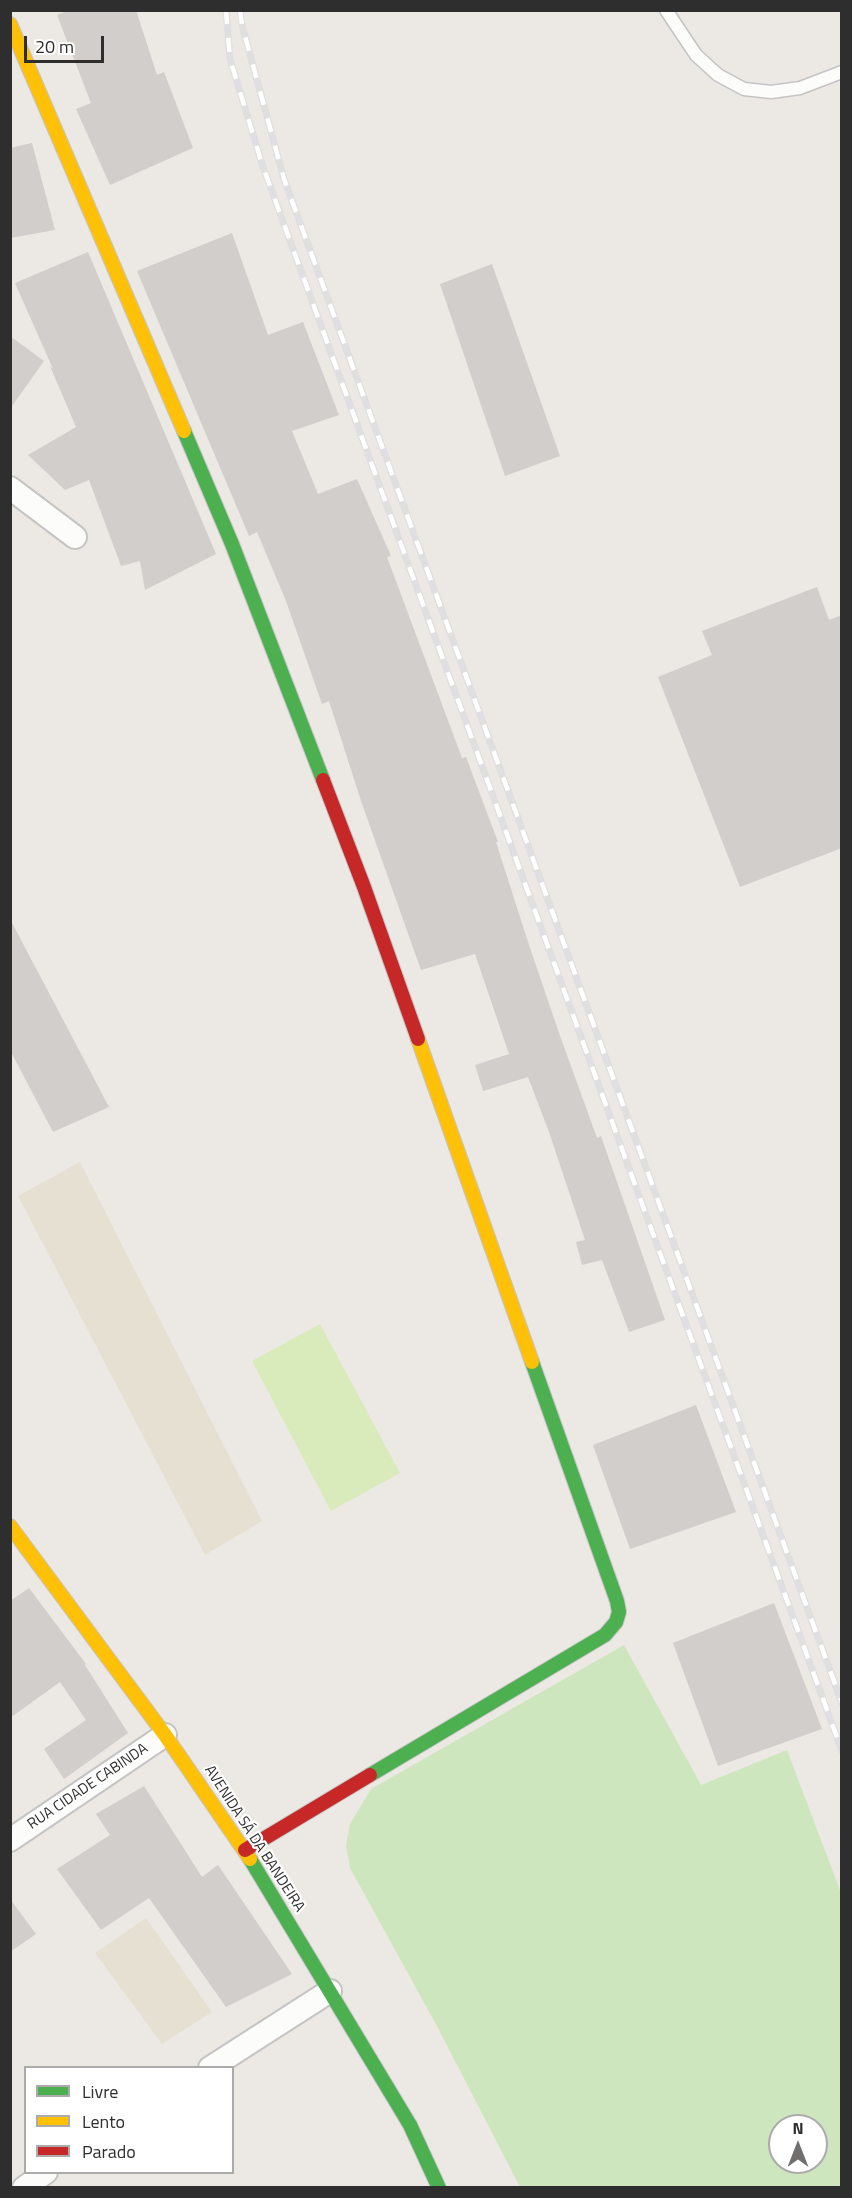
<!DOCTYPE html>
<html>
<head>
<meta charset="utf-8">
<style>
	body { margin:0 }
	#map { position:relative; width:852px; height:2198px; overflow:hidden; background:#ece8e4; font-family:"Titillium Web",sans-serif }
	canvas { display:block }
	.frame { position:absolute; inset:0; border:12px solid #2e2e2e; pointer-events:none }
	.legend { position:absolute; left:24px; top:2066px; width:210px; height:108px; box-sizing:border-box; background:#fff; border:2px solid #ababab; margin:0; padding:8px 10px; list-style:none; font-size:18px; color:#2e2e2e }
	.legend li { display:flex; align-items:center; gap:12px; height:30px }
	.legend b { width:30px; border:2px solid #ababab }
	.north { position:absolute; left:768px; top:2114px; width:60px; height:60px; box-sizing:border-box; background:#fff; border:2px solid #ababab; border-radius:50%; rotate:0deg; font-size:16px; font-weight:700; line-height:24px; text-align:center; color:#2e2e2e }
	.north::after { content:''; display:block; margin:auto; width:21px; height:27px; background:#706f6e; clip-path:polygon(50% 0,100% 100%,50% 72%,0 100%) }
	.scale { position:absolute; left:24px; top:36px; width:80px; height:27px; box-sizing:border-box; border:3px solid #2e2e2e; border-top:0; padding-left:8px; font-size:18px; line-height:21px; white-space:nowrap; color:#2e2e2e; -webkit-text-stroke:4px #fff; paint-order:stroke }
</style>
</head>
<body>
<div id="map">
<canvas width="852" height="2198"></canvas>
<div class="frame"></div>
<ul class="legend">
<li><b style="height:8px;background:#4caf50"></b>Livre</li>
<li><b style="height:8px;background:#ffc107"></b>Lento</li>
<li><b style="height:8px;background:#c62828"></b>Parado</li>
</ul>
<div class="north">N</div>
<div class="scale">20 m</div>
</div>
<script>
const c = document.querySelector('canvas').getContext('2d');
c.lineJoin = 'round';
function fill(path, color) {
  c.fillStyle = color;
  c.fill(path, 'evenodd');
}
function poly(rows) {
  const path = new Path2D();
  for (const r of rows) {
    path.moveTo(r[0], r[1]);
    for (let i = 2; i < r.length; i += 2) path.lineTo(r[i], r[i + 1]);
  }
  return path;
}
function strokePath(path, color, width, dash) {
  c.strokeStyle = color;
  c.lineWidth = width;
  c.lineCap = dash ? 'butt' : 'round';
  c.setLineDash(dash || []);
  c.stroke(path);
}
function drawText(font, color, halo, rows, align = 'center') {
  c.font = font + ' "Titillium Web",sans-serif';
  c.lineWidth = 4.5;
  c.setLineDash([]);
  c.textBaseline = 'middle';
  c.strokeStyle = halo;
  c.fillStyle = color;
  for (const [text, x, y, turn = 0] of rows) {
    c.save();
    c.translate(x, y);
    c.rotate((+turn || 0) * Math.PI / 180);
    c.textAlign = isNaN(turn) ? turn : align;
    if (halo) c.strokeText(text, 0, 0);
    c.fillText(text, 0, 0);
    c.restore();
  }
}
fill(poly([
	[80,1162,262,1521,205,1555,18,1196],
	[146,1918,212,2012,162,2044,95,1953]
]), '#e6e0d3');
fill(poly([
	[624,1645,701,1785,787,1750,841,1893,841,2187,520,2187,438,2028,350,1868,346,1845,350,1824,371,1789],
	[780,2126,816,2126,816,2162,780,2162]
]), '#cee6be');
fill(poly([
	[320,1324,400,1473,331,1511,252,1361]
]), '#d9eabb');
fill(poly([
	[69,10,136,10,157,75,164,72,193,148,110,185,76,109,91,103,57,15],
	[32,143,55,230,10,238,10,148],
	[232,233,268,335,303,322,339,415,292,431,318,494,357,479,391,556,387,557,462,758,466,757,498,842,496,842,527,939,559,1033,597,1138,601,1136,665,1320,629,1332,602,1260,582,1265,576,1242,585,1240,549,1132,528,1077,483,1091,475,1065,509,1054,475,954,421,970,361,801,329,701,322,704,286,601,257,532,249,536,137,271],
	[88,252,216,554,145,590,140,561,121,566,89,480,65,490,28,455,76,427,50,366,53,369,15,283],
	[492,264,560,456,505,476,440,284],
	[10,336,44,361,10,409],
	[817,587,829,620,842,615,842,848,740,887,658,677,712,655,702,631],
	[10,919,109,1107,53,1132,10,1050],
	[696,1405,736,1512,630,1549,593,1445],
	[29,1588,86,1664,85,1665,128,1733,64,1779,44,1749,86,1720,60,1682,10,1718,10,1601],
	[774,1603,822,1729,718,1766,673,1643],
	[144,1786,202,1877,218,1865,292,1974,226,2007,149,1898,101,1930,57,1869,110,1835,96,1814],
	[10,1899,36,1934,10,1952]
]), '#d1cecb');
const lane = poly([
	[666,10,696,55,718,75,744,89,771,92,800,88,842,72]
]);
const street = poly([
	[10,488,75,537],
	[10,1840,165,1735],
	[210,2068,330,1991],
	[24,2188,46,2172]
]);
const fast = poly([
	[184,431,232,544,323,780],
	[370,1775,605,1635,616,1622,619,1612,617,1601,532,1362],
	[250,1859,410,2125,439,2188]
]);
const slow = poly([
	[10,24,184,431],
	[418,1039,532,1362],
	[10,1526,165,1735,250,1859]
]);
const jam = poly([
	[323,780,364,887,418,1039],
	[245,1850,370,1775]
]);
strokePath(lane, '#c5c4c5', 15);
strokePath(street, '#c5c4c5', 26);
strokePath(fast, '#c5c4c5', 16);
strokePath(slow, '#c5c4c5', 16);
strokePath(jam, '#c5c4c5', 16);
strokePath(lane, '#fcfcfb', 12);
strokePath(street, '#fcfcfb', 22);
strokePath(fast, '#4caf50', 14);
strokePath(slow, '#ffc107', 14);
strokePath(jam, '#c62828', 14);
const rail = poly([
	[226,10,230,59,262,164,842,1751],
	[240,10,242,25,284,179,842,1703]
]);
strokePath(rail, '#dfdfe1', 7);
strokePath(rail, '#fff', 4.5, [14]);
drawText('15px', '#2e2e2e', '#fff', [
	["RUA CIDADE CABINDA",88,1787,-34],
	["AVENIDA SÁ DA BANDEIRA",254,1839,57]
]);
</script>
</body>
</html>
